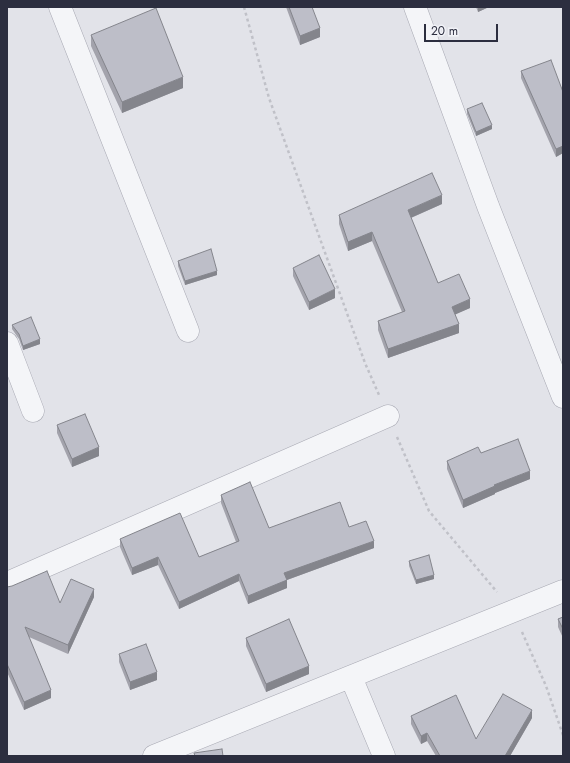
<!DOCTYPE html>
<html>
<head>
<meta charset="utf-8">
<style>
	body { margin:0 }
	#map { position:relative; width:570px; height:763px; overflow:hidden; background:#e2e3e9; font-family:Jost,sans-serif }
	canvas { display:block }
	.frame { position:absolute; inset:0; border:8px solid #2c2e3f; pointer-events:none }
	.scale { position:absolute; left:424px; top:24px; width:74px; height:18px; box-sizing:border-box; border:2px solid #2c2e3f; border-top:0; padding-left:5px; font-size:12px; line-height:14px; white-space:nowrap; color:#2c2e3f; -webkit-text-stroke:3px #f1f2f7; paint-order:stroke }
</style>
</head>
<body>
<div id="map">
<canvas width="570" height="763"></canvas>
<div class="frame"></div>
<div class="scale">20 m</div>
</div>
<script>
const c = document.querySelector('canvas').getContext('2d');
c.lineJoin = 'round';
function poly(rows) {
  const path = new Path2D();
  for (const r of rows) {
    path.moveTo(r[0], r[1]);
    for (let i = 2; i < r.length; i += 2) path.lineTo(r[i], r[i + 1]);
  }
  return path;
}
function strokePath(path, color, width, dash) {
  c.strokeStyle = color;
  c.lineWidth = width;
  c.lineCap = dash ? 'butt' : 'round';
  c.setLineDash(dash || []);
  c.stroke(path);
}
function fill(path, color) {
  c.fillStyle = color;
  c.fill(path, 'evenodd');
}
const street = poly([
	[60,7,188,331],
	[415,7,488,206,563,397],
	[7,343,33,411],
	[7,583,388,416],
	[351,677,384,756],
	[154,756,563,591]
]);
strokePath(street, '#a8a9b3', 23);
strokePath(poly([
	[244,7,269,98,365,363,379,395],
	[397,437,429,511,497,592],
	[522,632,546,686,563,735]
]), '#c0c1c8', 2.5, [3, 3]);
strokePath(street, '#f4f5f8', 22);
fill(poly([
	[286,7,312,7,320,37,300,45],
	[476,7,489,7,478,12],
	[91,35,183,88,122,113,91,46],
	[521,71,563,92,563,153,556,157,521,78],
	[467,109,492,129,476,136,467,114],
	[442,204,411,218,438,283,470,308,455,314,459,333,388,358,378,330,378,321,402,312,372,241,348,251,339,224,339,215],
	[178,261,217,275,185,285,178,266],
	[293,268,335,298,309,310,293,276],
	[12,325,40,344,23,350,19,339,12,329],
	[57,425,99,456,72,467,57,433],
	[481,453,530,479,495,493,495,494,463,508,447,469,447,461],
	[221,495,269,528,349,527,374,548,287,580,287,588,248,604,239,581,179,609,158,565,132,575,120,547,120,539,199,557,236,542,221,503],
	[409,561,434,579,416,584,409,566],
	[7,587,60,603,94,597,68,654,29,637,51,698,24,710,7,672],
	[563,617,563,638,558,627,558,619],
	[246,638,309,674,266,692,246,646],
	[119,654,157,680,130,690,119,662],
	[411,716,476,739,532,718,510,756,436,756,427,741,421,744,411,724]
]), '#a3a3ac');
fill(poly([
	[478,7,489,7,478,12],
	[320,28,320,37,300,45,300,36],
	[183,77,183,88,122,113,122,102],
	[492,125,492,129,476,136,476,132],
	[563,146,563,153,556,157,556,149],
	[442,195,442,204,408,219,408,210],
	[372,232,372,241,348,251,348,242],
	[217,271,217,275,185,285,185,281],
	[335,289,335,298,309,310,309,302],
	[470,299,470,308,452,316,452,307],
	[459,324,459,333,388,358,388,349],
	[40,339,40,344,23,350,23,346],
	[99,447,99,456,72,467,72,459],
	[530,471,530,479,495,493,495,494,463,508,463,500,494,485],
	[374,541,374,548,284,581,284,573],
	[158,557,158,565,132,575,132,568],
	[239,574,239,581,179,609,179,602],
	[434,575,434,579,416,584,416,580],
	[287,580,287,588,248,604,248,596],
	[94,589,94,597,68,654,68,645],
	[309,666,309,674,266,692,266,684],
	[157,672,157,680,130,690,130,682],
	[51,690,51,698,24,710,24,702],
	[532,710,532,718,510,756,505,756],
	[427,733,427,741,421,744,421,736]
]), '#84858c');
const building = poly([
	[289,7,312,7,320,28,300,36,289,7],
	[156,8,183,77,122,102,91,35,156,8],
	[551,60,563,92,563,146,556,149,521,71,551,60],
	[482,103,492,125,476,132,467,109,482,103],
	[432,173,442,195,408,210,438,283,459,274,470,299,452,307,459,324,388,349,378,321,405,311,372,232,348,242,339,215,432,173],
	[211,249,217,271,185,281,178,261,211,249],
	[319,255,335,289,309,302,293,268,319,255],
	[31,317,40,339,23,346,19,334,12,325,31,317],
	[85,414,99,447,72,459,57,425,85,414],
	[518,439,530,471,494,485,495,486,463,500,447,461,478,447,481,453,518,439],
	[250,482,269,528,340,502,349,527,366,521,374,541,284,573,287,580,248,596,239,574,179,602,158,557,132,568,120,539,180,513,199,557,239,541,221,495,250,482],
	[429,555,434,575,416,580,409,561,429,555],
	[47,571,60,603,71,579,94,589,68,645,25,627,51,690,24,702,7,664,7,587,12,586,47,571],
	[563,617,563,629,558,619,563,617],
	[289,619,309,666,266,684,246,638,289,619],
	[146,644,157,672,130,682,119,654,146,644],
	[503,694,532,710,505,756,440,756,427,733,421,736,411,716,456,695,476,739,503,694],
	[222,749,223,756,195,756,194,753,222,749]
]);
fill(building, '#bdbec8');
strokePath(building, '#84858c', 1);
</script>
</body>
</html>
